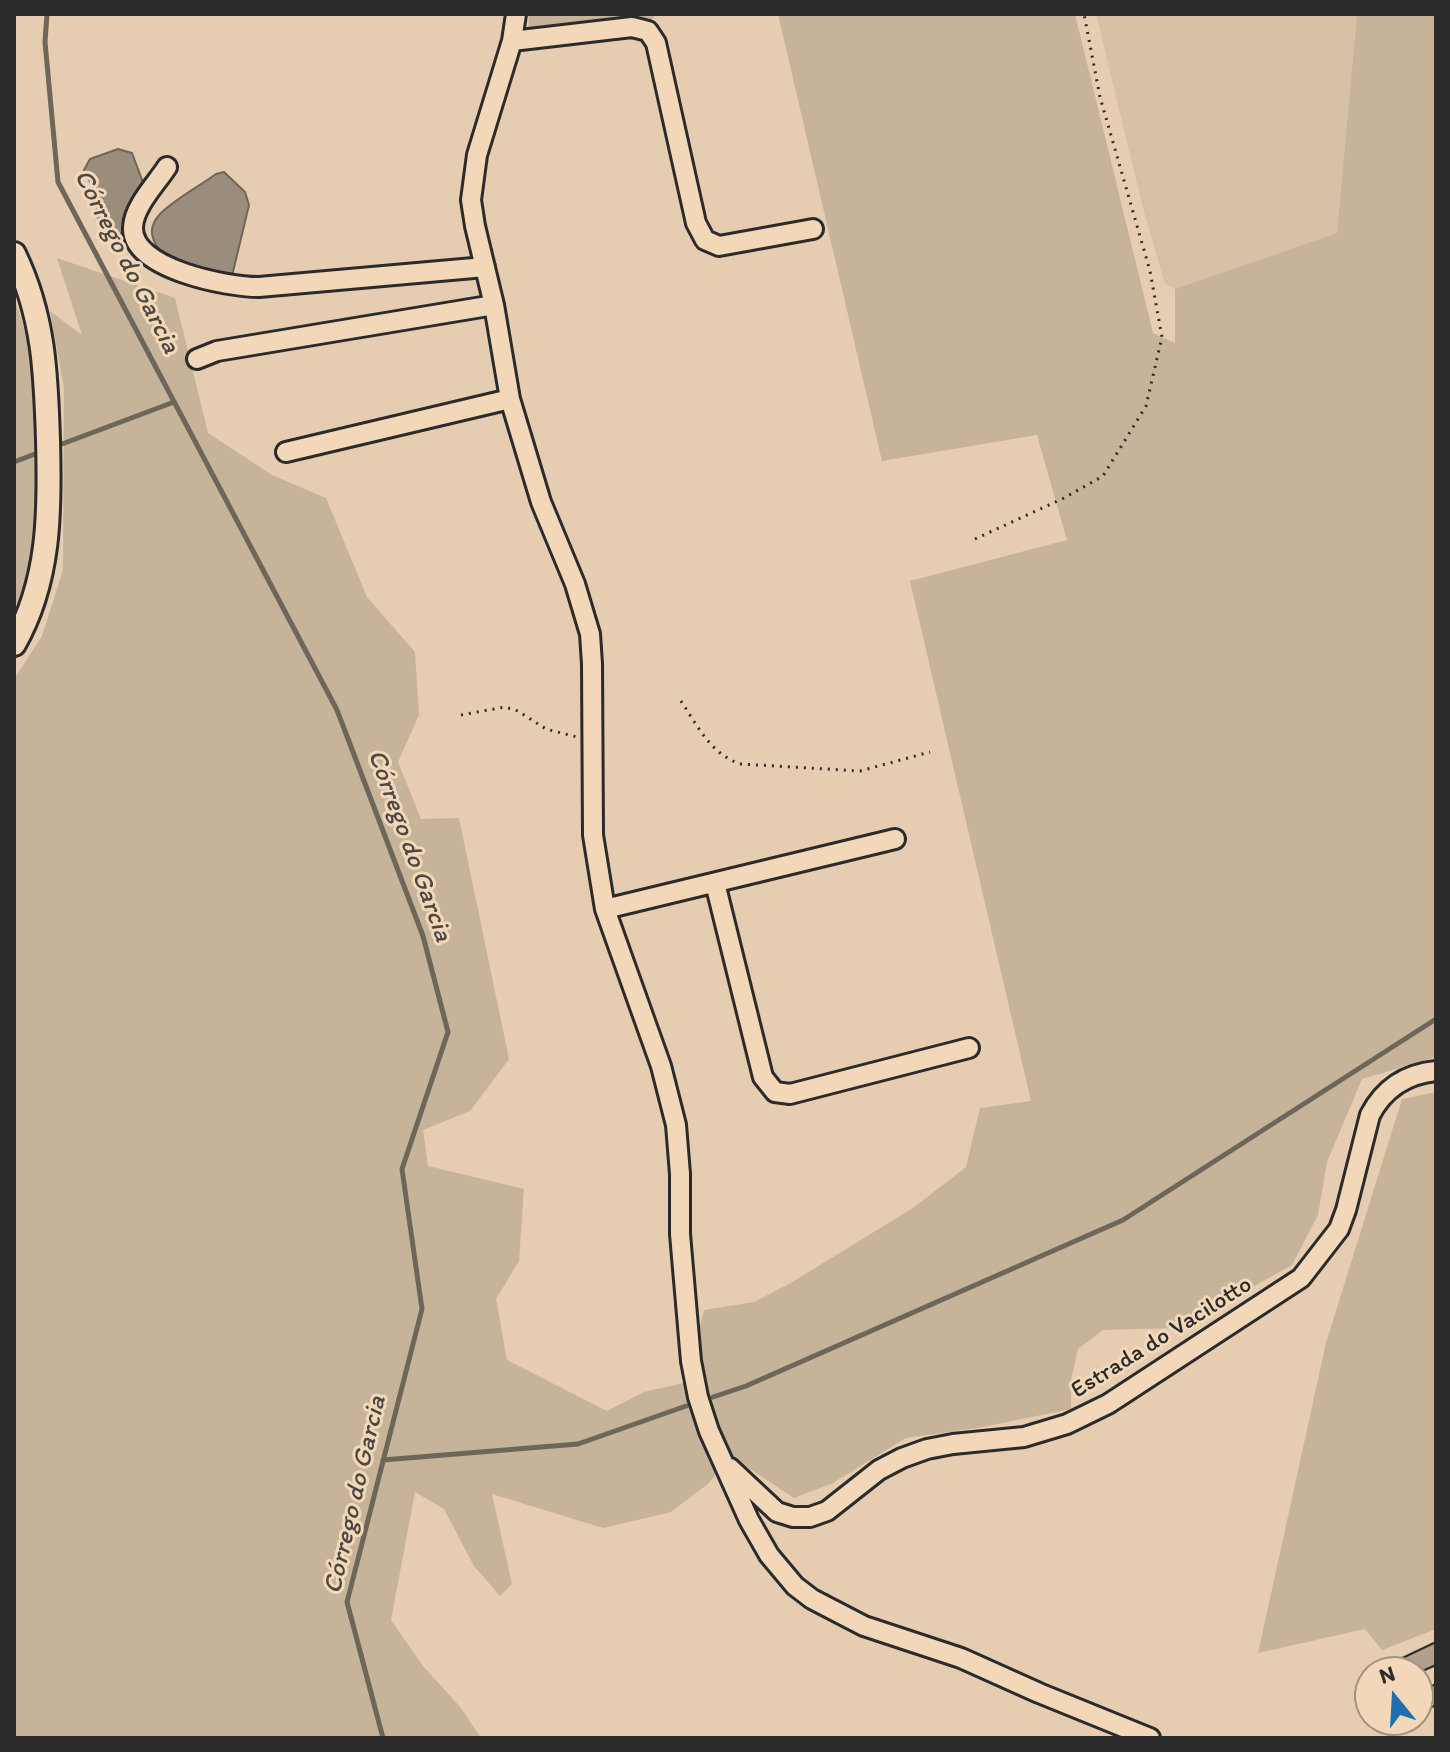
<!DOCTYPE html>
<meta charset="utf-8">
<style>
body{margin:0}
#map{position:relative;width:1450px;height:1752px;overflow:hidden;background:#e6cdb1;font-family:Itim,sans-serif}
canvas{display:block}
.frame{position:absolute;inset:0;border:16px solid #2b2b2b;pointer-events:none}
.north{position:absolute;left:1354px;top:1656px;width:80px;height:80px;box-sizing:border-box;background:#f2d7b9;border:2px solid #a29280;border-radius:50%;rotate:342deg;font-size:22px;font-weight:700;line-height:32px;text-align:center;color:#2b2b2b}
.north::after{content:'';display:block;margin:auto;width:28px;height:36px;background:#1f6fb2;clip-path:polygon(50% 0,100% 100%,50% 72%,0 100%)}
</style>
<div id="map">
<canvas width="1450" height="1752"></canvas>
<div class="frame"></div>
<div class="north">N</div>
</div>
<script>
const ctx = document.querySelector('canvas').getContext('2d');
ctx.lineJoin = 'round';
function fill(path, color) { ctx.fillStyle = color; ctx.fill(path, 'evenodd'); }
function trace(path, color, width, dash) { ctx.strokeStyle = color; ctx.lineWidth = width; ctx.lineCap = dash ? 'butt' : 'round'; ctx.setLineDash(dash || []); ctx.stroke(path); }
function label(font, color, halo, rows, align = 'center') {
  ctx.font = font + ' Itim,sans-serif'; ctx.lineWidth = 6; ctx.setLineDash([]); ctx.textBaseline = 'middle'; ctx.strokeStyle = halo; ctx.fillStyle = color; for (const [text, x, y, turn = 0] of rows) {
    ctx.save(); ctx.translate(x, y); ctx.rotate((+turn || 0) * Math.PI / 180); ctx.textAlign = isNaN(turn) ? turn : align; if (halo) ctx.strokeText(text, 0, 0); ctx.fillText(text, 0, 0); ctx.restore();
  }
}
fill(new Path2D(`
 M1096,14H1357L1337,233L1175,289L1165,284L1143,208Z`), '#d6c0a6');
fill(new Path2D(`
 M529,14H655L653,19L528,32Z
 M778,14H1075L1153,333L1175,343V289L1337,233L1357,14H1436V1057L1362,1079L1327,1162L1318,1215L1292,1265L1179,1328L1103,1330L1078,1349L1071,1380V1409L978,1428L906,1438L833,1483L794,1498L730,1456L709,1483L671,1512L603,1528L492,1494L512,1584L500,1596L474,1566L444,1509L415,1492L391,1620L423,1666L461,1708L481,1738H14V679L42,636L63,570L64,388L50,311L82,335L57,258L175,298L208,433L272,475L326,498L367,597L415,652L419,715L398,762L421,819L459,818L509,1059L470,1111L423,1130L428,1166L524,1189L519,1261L496,1299L507,1360L607,1411L644,1392L701,1379L696,1343L704,1310L754,1302L789,1284L913,1208L966,1167L980,1108L1031,1101L910,581L1067,540L1037,435L882,461Z
 M14,296L34,361L37,415L35,557L14,610Z
 M1436,1092V1629L1382,1650L1365,1629L1258,1653L1326,1343L1402,1099Z`), '#c7b29a');
const water = new Path2D(`
 M118,149L132,153L144,185L128,228L120,234C88,228 102,210 93,188C91,181 86,176 84,170L90,159Z
 M224,172L245,192L249,205L232,276C220,274 207,274 195,271C172,264 136,240 160,214C175,199 198,187 216,174Z`);
fill(water, '#9b8d7b');
trace(water, '#6e665b', 2);
trace(new Path2D(`
 M47,14L45,42L58,182L337,710L423,936L448,1032L402,1169L422,1309L347,1602L383,1738
 M62,444L174,402
 M14,462L35,454
 M713,1397L746,1386L1123,1220L1436,1019
 M383,1460L578,1444L686,1406`), '#6e665b', 5);
const building = new Path2D(`
 M1436,1642V1665L1418,1673L1378,1672L1377,1670Z
 M1436,1684V1705L1418,1714V1692Z`);
fill(building, '#b1a08c');
trace(building, '#2b2b2b', 2);
const minor = new Path2D(`
 M516,14L512,41L477,155L471,200L475,226L494,305L510,399L541,502L575,584L590,634L592,664L593,835L605,909L661,1066L676,1125L680,1174V1234L691,1361L698,1397L709,1431L749,1520L769,1555L795,1586L812,1599L864,1626L961,1658L1039,1693L1150,1738
 M512,41L632,27L648,31L656,43L696,223L705,240L719,246L813,229
 M167,167C156,184 134,206 133,227C131,269 227,287 259,287L485,267
 M197,359L217,351L494,305
 M286,452L510,399
 M715,883L763,1077L775,1092L790,1094L969,1048
 M605,909L895,839
 M730,1468L777,1512L793,1517H810L827,1511L879,1470L902,1458L927,1449L953,1444L1024,1437L1067,1424L1108,1404L1301,1278L1339,1229L1346,1210L1370,1115C1384,1088 1406,1074 1436,1071`);
const tertiary = new Path2D(`
 M14,254C44,316 46,374 48,440C50,511 50,581 14,644`);
trace(minor, '#2b2b2b', 24);
trace(tertiary, '#2b2b2b', 28);
trace(new Path2D(`
 M975,539L1064,498L1103,476L1146,406L1162,337L1150,271L1100,97L1084,14
 M681,701C697,725 711,755 741,764L860,771L930,752
 M461,715L505,707L518,711L546,729L577,737`), '#2b2b2b', 3, [2, 6]);
trace(minor, '#f2d7b9', 18);
trace(tertiary, '#f2d7b9', 22);
label('24px', '#2b2b2b', '#f2d7b9', [
 ["Estrada do Vacilotto",1162,1338,-32]
]);
label('italic 26px', '#4d4843', '#f2d7b9', [
 ["Córrego do Garcia",126,262,63],
 ["Córrego do Garcia",409,846,70],
 ["Córrego do Garcia",356,1495,-77]
]);
</script>
